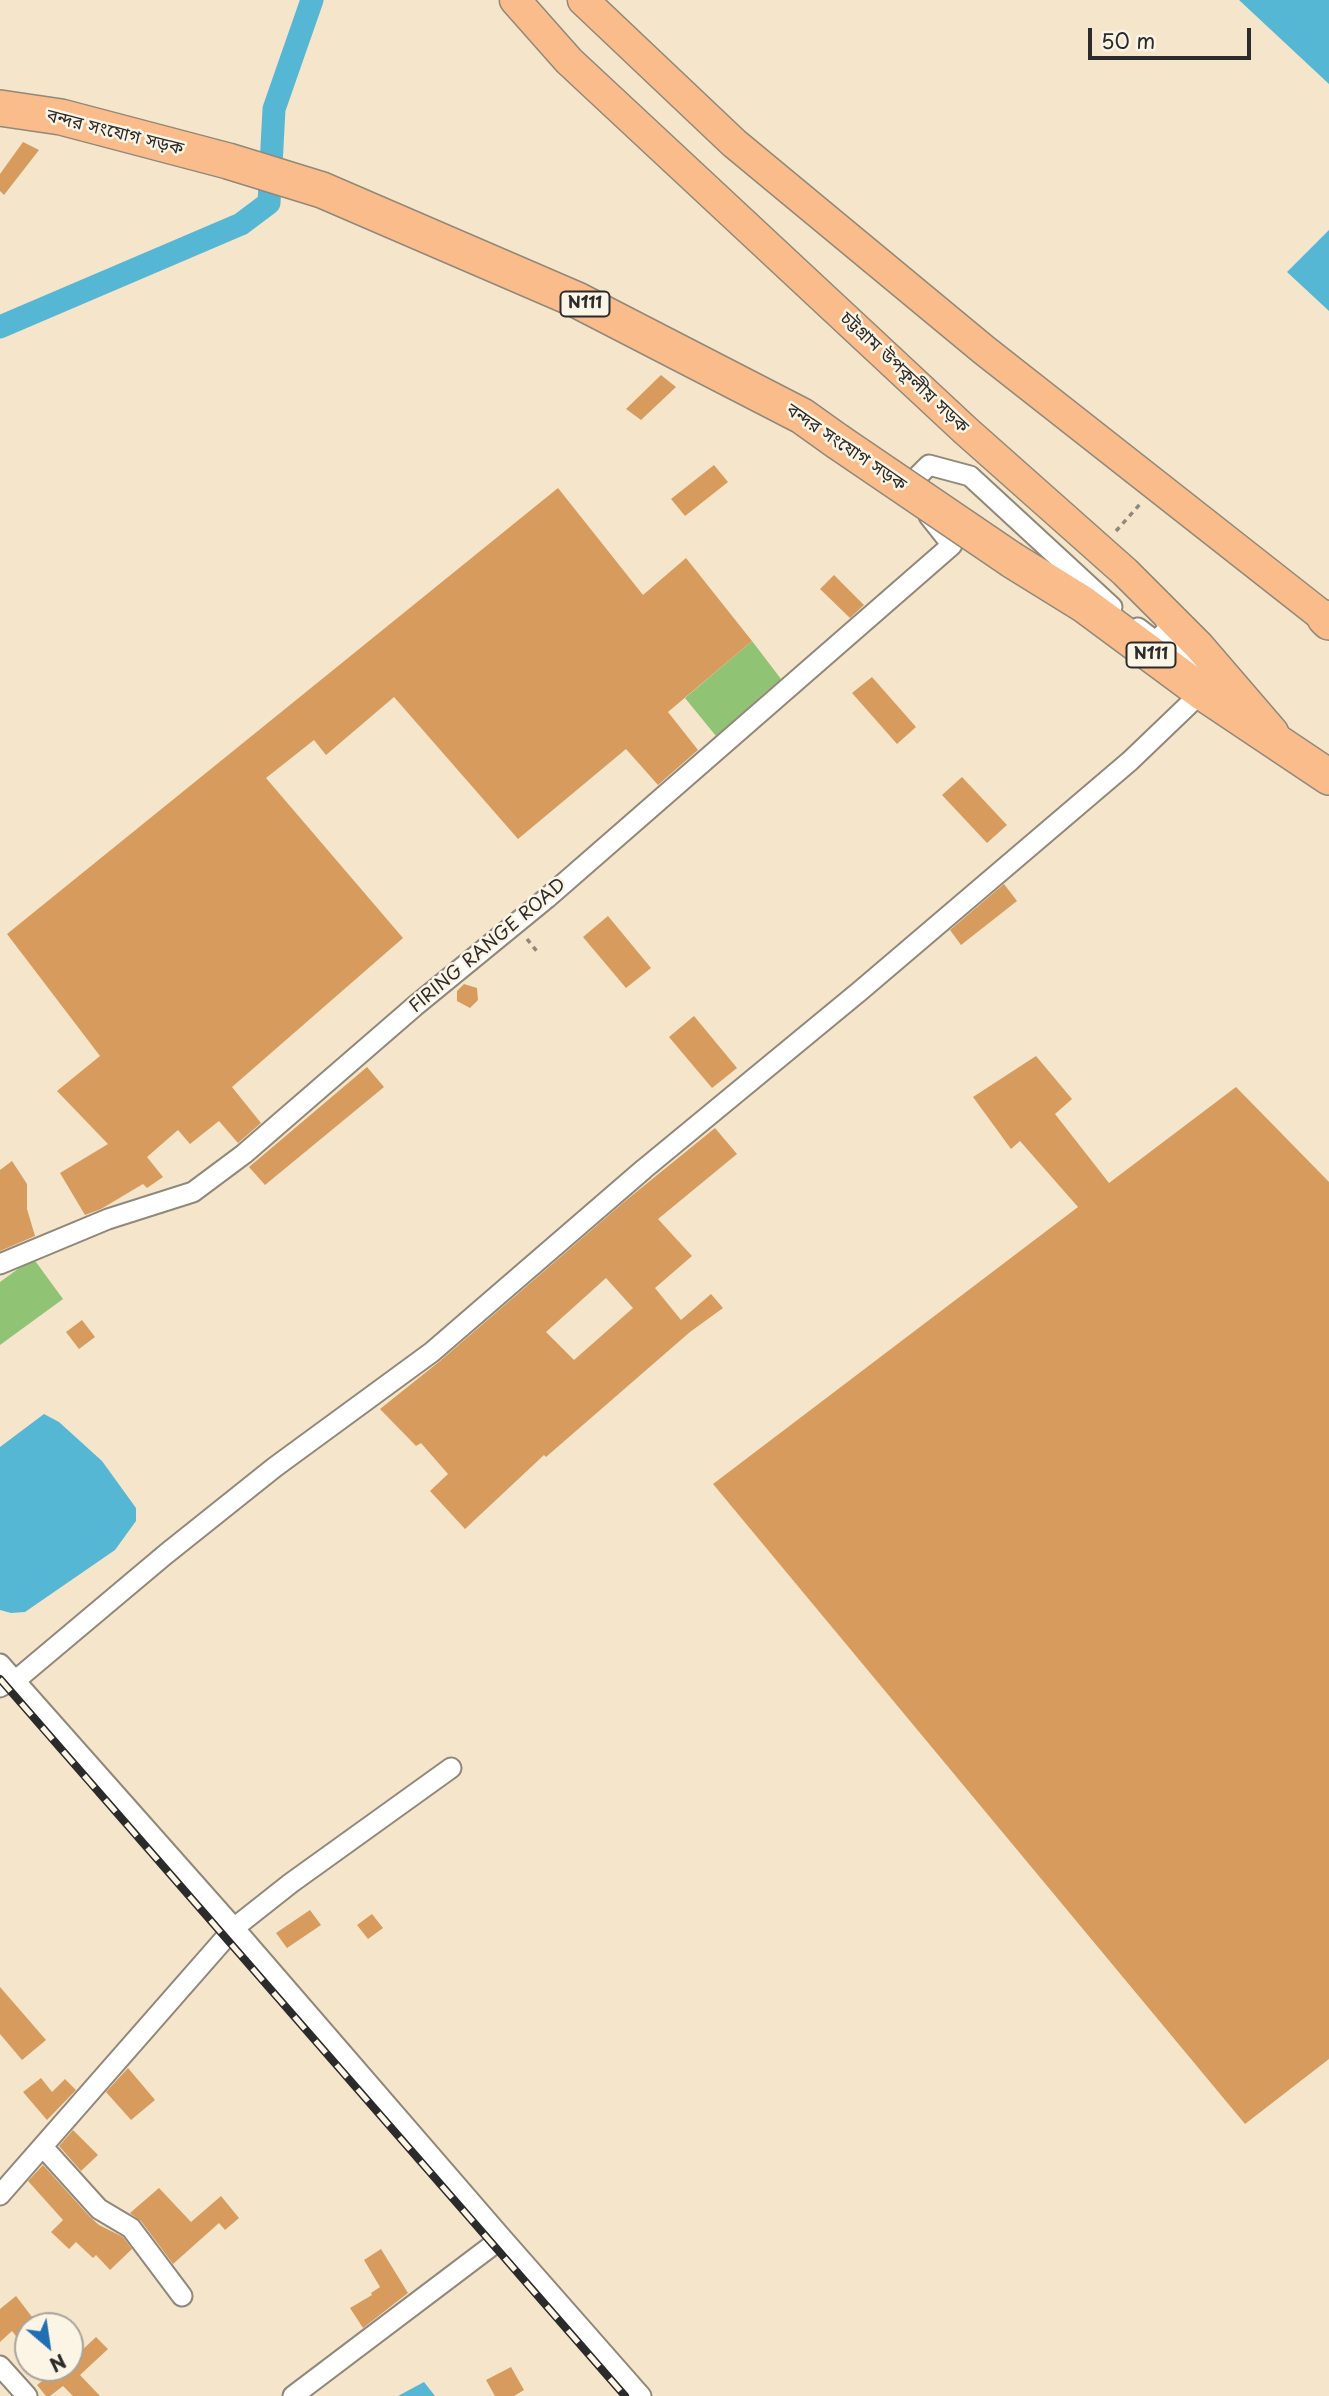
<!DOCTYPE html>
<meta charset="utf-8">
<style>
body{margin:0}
#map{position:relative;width:1329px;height:2396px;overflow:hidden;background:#f5e5ca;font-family:"Playpen Sans",sans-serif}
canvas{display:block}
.north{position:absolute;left:14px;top:2312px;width:70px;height:70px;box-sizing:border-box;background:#fcf5e5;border:2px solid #a8a49b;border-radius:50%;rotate:151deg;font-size:19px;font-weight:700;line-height:28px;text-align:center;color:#2b2b2b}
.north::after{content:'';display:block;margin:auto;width:24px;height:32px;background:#1f6fb2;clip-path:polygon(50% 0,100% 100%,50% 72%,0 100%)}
.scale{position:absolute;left:1088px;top:28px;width:163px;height:32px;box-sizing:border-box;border:4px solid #2b2b2b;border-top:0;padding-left:9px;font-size:21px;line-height:24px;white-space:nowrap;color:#2b2b2b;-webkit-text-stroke:5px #fcf5e5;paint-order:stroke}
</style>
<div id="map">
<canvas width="1329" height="2396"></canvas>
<div class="north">N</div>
<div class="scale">50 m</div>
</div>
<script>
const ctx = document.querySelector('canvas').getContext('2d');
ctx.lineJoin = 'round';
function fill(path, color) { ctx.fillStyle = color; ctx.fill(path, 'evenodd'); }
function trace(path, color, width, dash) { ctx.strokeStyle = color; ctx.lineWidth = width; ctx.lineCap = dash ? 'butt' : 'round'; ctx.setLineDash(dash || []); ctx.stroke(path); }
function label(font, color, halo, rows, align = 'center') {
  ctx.font = font + ' "Playpen Sans","Noto Sans Bengali",sans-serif'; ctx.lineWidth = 5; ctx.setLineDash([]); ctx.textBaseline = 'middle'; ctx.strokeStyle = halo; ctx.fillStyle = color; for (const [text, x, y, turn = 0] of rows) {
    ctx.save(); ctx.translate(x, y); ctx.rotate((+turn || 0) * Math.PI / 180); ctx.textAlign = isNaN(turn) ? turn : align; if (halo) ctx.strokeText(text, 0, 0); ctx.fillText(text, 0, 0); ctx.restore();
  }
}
fill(new Path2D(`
 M752,641L781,679L716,736L685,698Z
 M33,1258L63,1299L0,1345V1282Z`), '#91c374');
fill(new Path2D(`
 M1239,0H1329V84Z
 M1329,230V311L1287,272Z
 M44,1414L59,1422L102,1461L136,1508V1521L115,1550L25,1612L11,1613L0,1610V1447Z
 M424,2382L435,2396H398Z`), '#56b7d5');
trace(new Path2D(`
 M0,327L241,224L269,203L274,109L312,0`), '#56b7d5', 23);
fill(new Path2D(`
 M23,142L39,150L4,195L0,191V174Z
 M661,375L676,387L641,420L626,409Z
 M714,465L728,482L685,516L671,499Z
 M558,488L643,595L686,558L752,641L668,712L698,750L658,785L626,749L518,839L394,697L326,755L314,740L266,778L403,938L232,1087L261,1123L238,1143L219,1121L190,1144L178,1130L147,1157L163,1177L147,1188L143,1184L101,1209L85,1215L60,1173L108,1144L57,1091L100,1056L7,934Z
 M834,575L864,605L850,618L820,589Z
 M872,677L916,727L897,744L852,693Z
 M962,777L1007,825L987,843L942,795Z
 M1004,884L1017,901L961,945L950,930Z
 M608,916L651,968L626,988L583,937Z
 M464,984L477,988L478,1000L470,1008L457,1001V991Z
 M694,1016L737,1068L712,1088L669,1037Z
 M1036,1056L1072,1099L1055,1114L1109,1183L1236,1087L1329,1182V2059L1245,2124L713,1484L1078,1207L1020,1141L1011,1149L973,1097Z
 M367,1067L384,1087L265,1185L249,1167Z
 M715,1128L737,1154L658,1219L692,1256L655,1288L681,1320L711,1294L723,1308L690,1332L546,1457L544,1455L465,1529L430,1491L448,1474L421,1443L416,1446L380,1409L440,1361L624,1202ZM606,1278L633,1308L574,1360L546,1332Z
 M12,1161L27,1184V1209L35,1236L0,1251V1170Z
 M82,1320L95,1337L79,1349L66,1332Z
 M310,1910L321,1925L287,1948L276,1933Z
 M372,1914L383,1928L368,1939L357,1925Z
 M0,1987L46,2040L22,2060L0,2034Z
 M128,2068L155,2100L131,2120L106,2092Z
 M41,2078L52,2092L65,2079L76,2090L47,2120L23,2092Z
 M73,2130L98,2155L81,2171L59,2146Z
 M43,2165L90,2217L99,2225L123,2237L132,2249L110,2270L96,2255L93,2258L76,2242L69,2249L51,2232L63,2220L28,2181Z
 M159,2188L191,2222L221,2196L239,2218L225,2230L219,2223L173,2264L141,2221L130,2213Z
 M381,2249L408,2293L363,2328L350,2308L372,2295L371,2293L380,2287L364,2260Z
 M16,2296L39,2326H28V2351L12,2331L0,2342V2309Z
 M96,2337L108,2349L80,2375L100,2396H73L63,2386L50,2396H46L37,2385L52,2373L47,2368H70V2341L79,2353Z
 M511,2367L524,2390L514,2396H495L486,2380Z`), '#d79b5d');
const street = new Path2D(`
 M908,496L912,482L929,465L970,476L1112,607
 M1138,628L1155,641L1168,630L1162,608
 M1155,641L1212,667
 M0,1264L108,1219L193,1192L244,1154L415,1006L547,898L952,545L929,516
 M0,1664L234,1928L502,2238L641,2396
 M0,1687L22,1675L166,1554L275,1467L432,1352L644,1169L860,991L1130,761L1202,692
 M43,2147L99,2209L131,2228L182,2296
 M0,2195L234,1928L291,1883L451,1768
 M0,2366L27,2396
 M293,2396L502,2238`);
const primary = new Path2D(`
 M515,0L569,61L965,430L1125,572L1199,646L1273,732
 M583,0L734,143L984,350L1325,618`);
const highway = new Path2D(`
 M0,108L61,117L228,161L322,190L577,300L802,416L837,441
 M1012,560L1083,604L1202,692L1329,777
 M1325,618L1329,622`);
trace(street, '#90887a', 23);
trace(primary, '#90887a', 33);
trace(highway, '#90887a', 38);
trace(new Path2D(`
 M1116,531L1141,503
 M527,939L539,954`), '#90887a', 3.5, [5, 5]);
trace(street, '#fff', 19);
trace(primary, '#fabc8b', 30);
trace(highway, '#fabc8b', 35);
const rail = new Path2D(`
 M0,1679L625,2396`);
trace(rail, '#2b2b2b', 8);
trace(rail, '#fcf5e5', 5, [16]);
const highwayBridge = new Path2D(`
 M837,441L1012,560`);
trace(highwayBridge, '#90887a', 38, []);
trace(highwayBridge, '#fabc8b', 35);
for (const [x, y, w] of [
 [585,304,49],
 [1151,655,49]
]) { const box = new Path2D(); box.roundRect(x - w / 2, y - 12.5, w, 25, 5); ctx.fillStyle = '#fcf5e5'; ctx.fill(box); trace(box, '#2b2b2b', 2); }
label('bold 16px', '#2b2b2b', null, [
 ["N111",585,304],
 ["N111",1151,655]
]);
label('18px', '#2b2b2b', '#fcf5e5', [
 ["বন্দর সংযোগ সড়ক",115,133,14],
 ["চট্টগ্রাম উপকূলীয় সড়ক",904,373,43],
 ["বন্দর সংযোগ সড়ক",846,448,34],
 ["FIRING RANGE ROAD",488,946,-40]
]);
</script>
